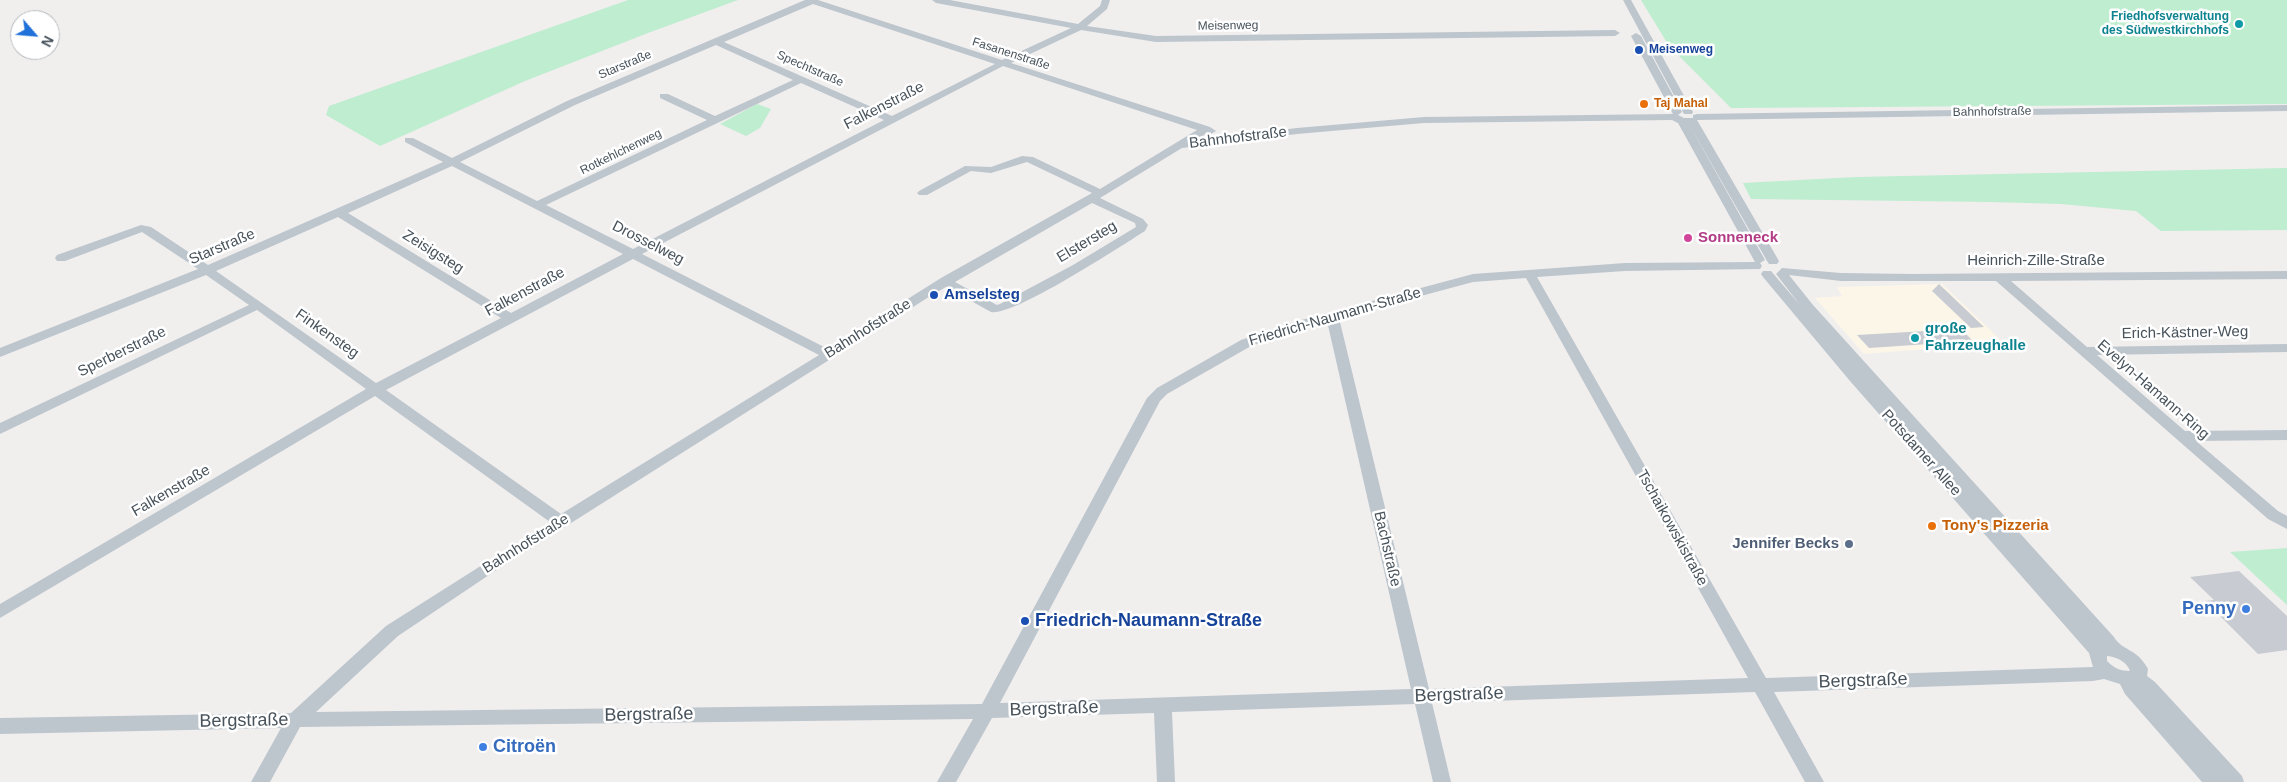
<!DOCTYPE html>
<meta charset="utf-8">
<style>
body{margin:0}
#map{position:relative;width:2287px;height:782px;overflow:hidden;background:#f1eeee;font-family:Arial,sans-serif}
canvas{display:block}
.north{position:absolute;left:10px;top:10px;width:50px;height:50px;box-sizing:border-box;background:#fff;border:1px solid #b5babd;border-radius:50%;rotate:117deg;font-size:14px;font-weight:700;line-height:20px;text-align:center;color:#47525b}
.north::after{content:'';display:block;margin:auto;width:18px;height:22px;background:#2071d9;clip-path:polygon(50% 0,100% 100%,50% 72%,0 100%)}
</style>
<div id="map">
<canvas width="2287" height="782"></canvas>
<div class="north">N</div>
</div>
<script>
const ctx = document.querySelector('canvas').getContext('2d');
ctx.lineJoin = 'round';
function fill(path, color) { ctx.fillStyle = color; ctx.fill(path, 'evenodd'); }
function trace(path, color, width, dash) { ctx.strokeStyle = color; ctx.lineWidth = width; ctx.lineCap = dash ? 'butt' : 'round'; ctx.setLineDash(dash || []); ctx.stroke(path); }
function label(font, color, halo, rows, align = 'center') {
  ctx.font = font + ' Arial,sans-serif'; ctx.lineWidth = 5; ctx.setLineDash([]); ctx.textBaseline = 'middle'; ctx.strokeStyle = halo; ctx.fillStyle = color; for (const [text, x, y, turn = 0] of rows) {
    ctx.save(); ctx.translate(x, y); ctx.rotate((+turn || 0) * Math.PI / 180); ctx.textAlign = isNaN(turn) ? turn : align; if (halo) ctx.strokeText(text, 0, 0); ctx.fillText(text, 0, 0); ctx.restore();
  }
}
fill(new Path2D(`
 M1942,284L2004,343L1864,354L1815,298L1842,296L1837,287Z`), '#fbf6e8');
fill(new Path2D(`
 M628,0H738L648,33L525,81L380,146L326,115L329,106Z
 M1641,0H2287V104L1731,108L1669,46Z
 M757,104L771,109L760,128L746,136L720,124Z
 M2287,168V230L2161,231L2136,211L2061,204L1991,202L1751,199L1743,183L1856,177Z
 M2287,548V605L2230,552Z`), '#beedd0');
fill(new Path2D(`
 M1939,284L1984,327L1971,328L1932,291Z
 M1961,329L1973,341L1869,348L1857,335Z
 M2239,571L2287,616V650L2258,654L2205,601L2214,600L2190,577Z`), '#c8cbd1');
fill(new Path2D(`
 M805,0H818L1002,60L1071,28L936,3L932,0H950L1078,24L1100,6L1102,0H1110L1107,9L1087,26L1156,36L1615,30L1620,33L1615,36L1156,42L1081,30L1011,63L1210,127L1216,131L1211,134L1207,133L1194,141L1297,128L1424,117L1673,114L1631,36L1636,33L1641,36L1682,112L1678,115L1684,118H1693V115L1697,114L2287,105V111L1697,120L1779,261L1777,264H1769L1767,261L1689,124L1765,260L1760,263L1762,266L1760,269L1625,271L1537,277L1766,678L2093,667L2089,653L1850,381L1763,277L1761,274L1763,271H1771L1800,305L1776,274L1782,268L1841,273L1912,274L2287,271V279L2011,281L2087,347L2287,344V352L2097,355L2185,431L2287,430V440L2196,441L2278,511L2287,516V529L2268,519L1996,281H1841L1789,275L1813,305L2114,637C2122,651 2137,648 2148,669L2147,676L2155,682L2242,776L2244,782H2202L2125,694L2120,684L2104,679L2093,681L1774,692L1824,782H1805L1755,692L1432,703L1451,782H1433L1415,704L1172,712L1175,782H1157L1154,713L992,718L956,782H937L973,719L300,727L270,782H251L281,728L0,734V718L291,713L386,626L550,522L375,396L0,618V604L366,389L257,310L0,434V423L249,305L206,275L0,357V348L198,269L142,232L65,261H57L55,258L57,255L141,225L151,227L208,265L443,162L405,142V138H413L452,158L567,101ZM813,4L995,64L892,116L724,42ZM716,45L793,80L715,116L668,94H660V98L707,120L537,201L460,162L575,105ZM1003,66L1197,130L1100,189L1033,157L1022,156L991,167L965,166L919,191L917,193L919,195H927L971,171L991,173L1027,162L1092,193L941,278L828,349L642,254ZM801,83L884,120L633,249L546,205ZM1672,120L1678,123L1755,262L1625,263L1473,274L1294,322L1241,340L1157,388L1147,398L982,704L316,712L398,636L495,571L932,295L946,287L991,312C1013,317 1121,246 1145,231L1148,225L1143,219L1100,198L1182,148L1297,134L1424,123ZM452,166L623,254L511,313L348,213ZM1092,203L1135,223L1136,227L1073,265L1000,304L997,305L955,282ZM338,217L501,318L376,383L216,271ZM633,259L819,355L561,514L386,390ZM1526,278L1748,678L1429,689L1339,318L1473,282ZM1327,321L1411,689L1000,703L1160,401L1167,394L1251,346ZM2107,656C2117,657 2127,662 2130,671C2120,671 2114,668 2107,661Z
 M1623,0H1631L1693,112L1692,114H1684L1683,112Z`), '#bdc6cd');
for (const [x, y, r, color] of [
 [2239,24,5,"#0f9aa8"],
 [1639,50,5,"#1a4fb4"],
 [1644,104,5,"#e8710a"],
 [1688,238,5,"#d1479c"],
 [934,295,5,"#1a4fb4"],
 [1915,338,5,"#0f9aa8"],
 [1932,526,5,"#e8710a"],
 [1849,544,5,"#5c6f8a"],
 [2246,609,5,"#3f7fe0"],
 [1025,621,5,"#1a4fb4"],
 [483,747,5,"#3f7fe0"]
]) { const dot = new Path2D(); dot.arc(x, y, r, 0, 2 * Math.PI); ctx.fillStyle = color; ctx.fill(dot); trace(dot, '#fff', 2); }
label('bold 12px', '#0d838f', '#fff', [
 ["Friedhofsverwaltung",2229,17],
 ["des Südwestkirchhofs",2229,31]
], 'right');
label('12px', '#47525b', '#fff', [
 ["Meisenweg",1228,26,-1],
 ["Fasanenstraße",1011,54,18],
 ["Starstraße",625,65,-23],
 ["Spechtstraße",810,69,24],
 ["Bahnhofstraße",1992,112,-1],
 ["Rotkehlchenweg",621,152,-26]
]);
label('bold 12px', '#164399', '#fff', [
 ["Meisenweg",1649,50]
], 'left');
label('bold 12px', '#c56008', '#fff', [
 ["Taj Mahal",1654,104]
], 'left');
label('15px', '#47525b', '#fff', [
 ["Falkenstraße",884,106,-27],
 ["Bahnhofstraße",1238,138,-7],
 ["Elstersteg",1087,242,-31],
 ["Drosselweg",648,243,27],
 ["Starstraße",222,247,-23],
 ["Zeisigsteg",433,252,32],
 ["Heinrich-Zille-Straße",2036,261],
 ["Falkenstraße",525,292,-28],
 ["Friedrich-Naumann-Straße",1335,317,-16],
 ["Bahnhofstraße",868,329,-32],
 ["Erich-Kästner-Weg",2185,333,-1],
 ["Finkensteg",327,334,35],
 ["Sperberstraße",122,352,-26],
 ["Evelyn-Hamann-Ring",2153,390,41],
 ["Potsdamer Allee",1921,453,48],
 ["Falkenstraße",171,491,-30],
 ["Tschaikowskistraße",1672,528,61],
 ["Bahnhofstraße",526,544,-32],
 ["Bachstraße",1387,549,77]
]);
label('bold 15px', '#b23c85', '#fff', [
 ["Sonneneck",1698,238]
], 'left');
label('bold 15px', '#164399', '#fff', [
 ["Amselsteg",944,295]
], 'left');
label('bold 15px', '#0d838f', '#fff', [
 ["große",1925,329],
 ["Fahrzeughalle",1925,346]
], 'left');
label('bold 15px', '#c56008', '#fff', [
 ["Tony's Pizzeria",1942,526]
], 'left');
label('bold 15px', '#4e5e75', '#fff', [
 ["Jennifer Becks",1839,544]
], 'right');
label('bold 18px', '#366cbe', '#fff', [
 ["Penny",2236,609],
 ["Citroën",493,747,"left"]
], 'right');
label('bold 18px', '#164399', '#fff', [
 ["Friedrich-Naumann-Straße",1035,621]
], 'left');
label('18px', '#47525b', '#fff', [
 ["Bergstraße",1863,681,-2],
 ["Bergstraße",1459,695,-2],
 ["Bergstraße",1054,709,-2],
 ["Bergstraße",649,715,-1],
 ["Bergstraße",244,721,-1]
]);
</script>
